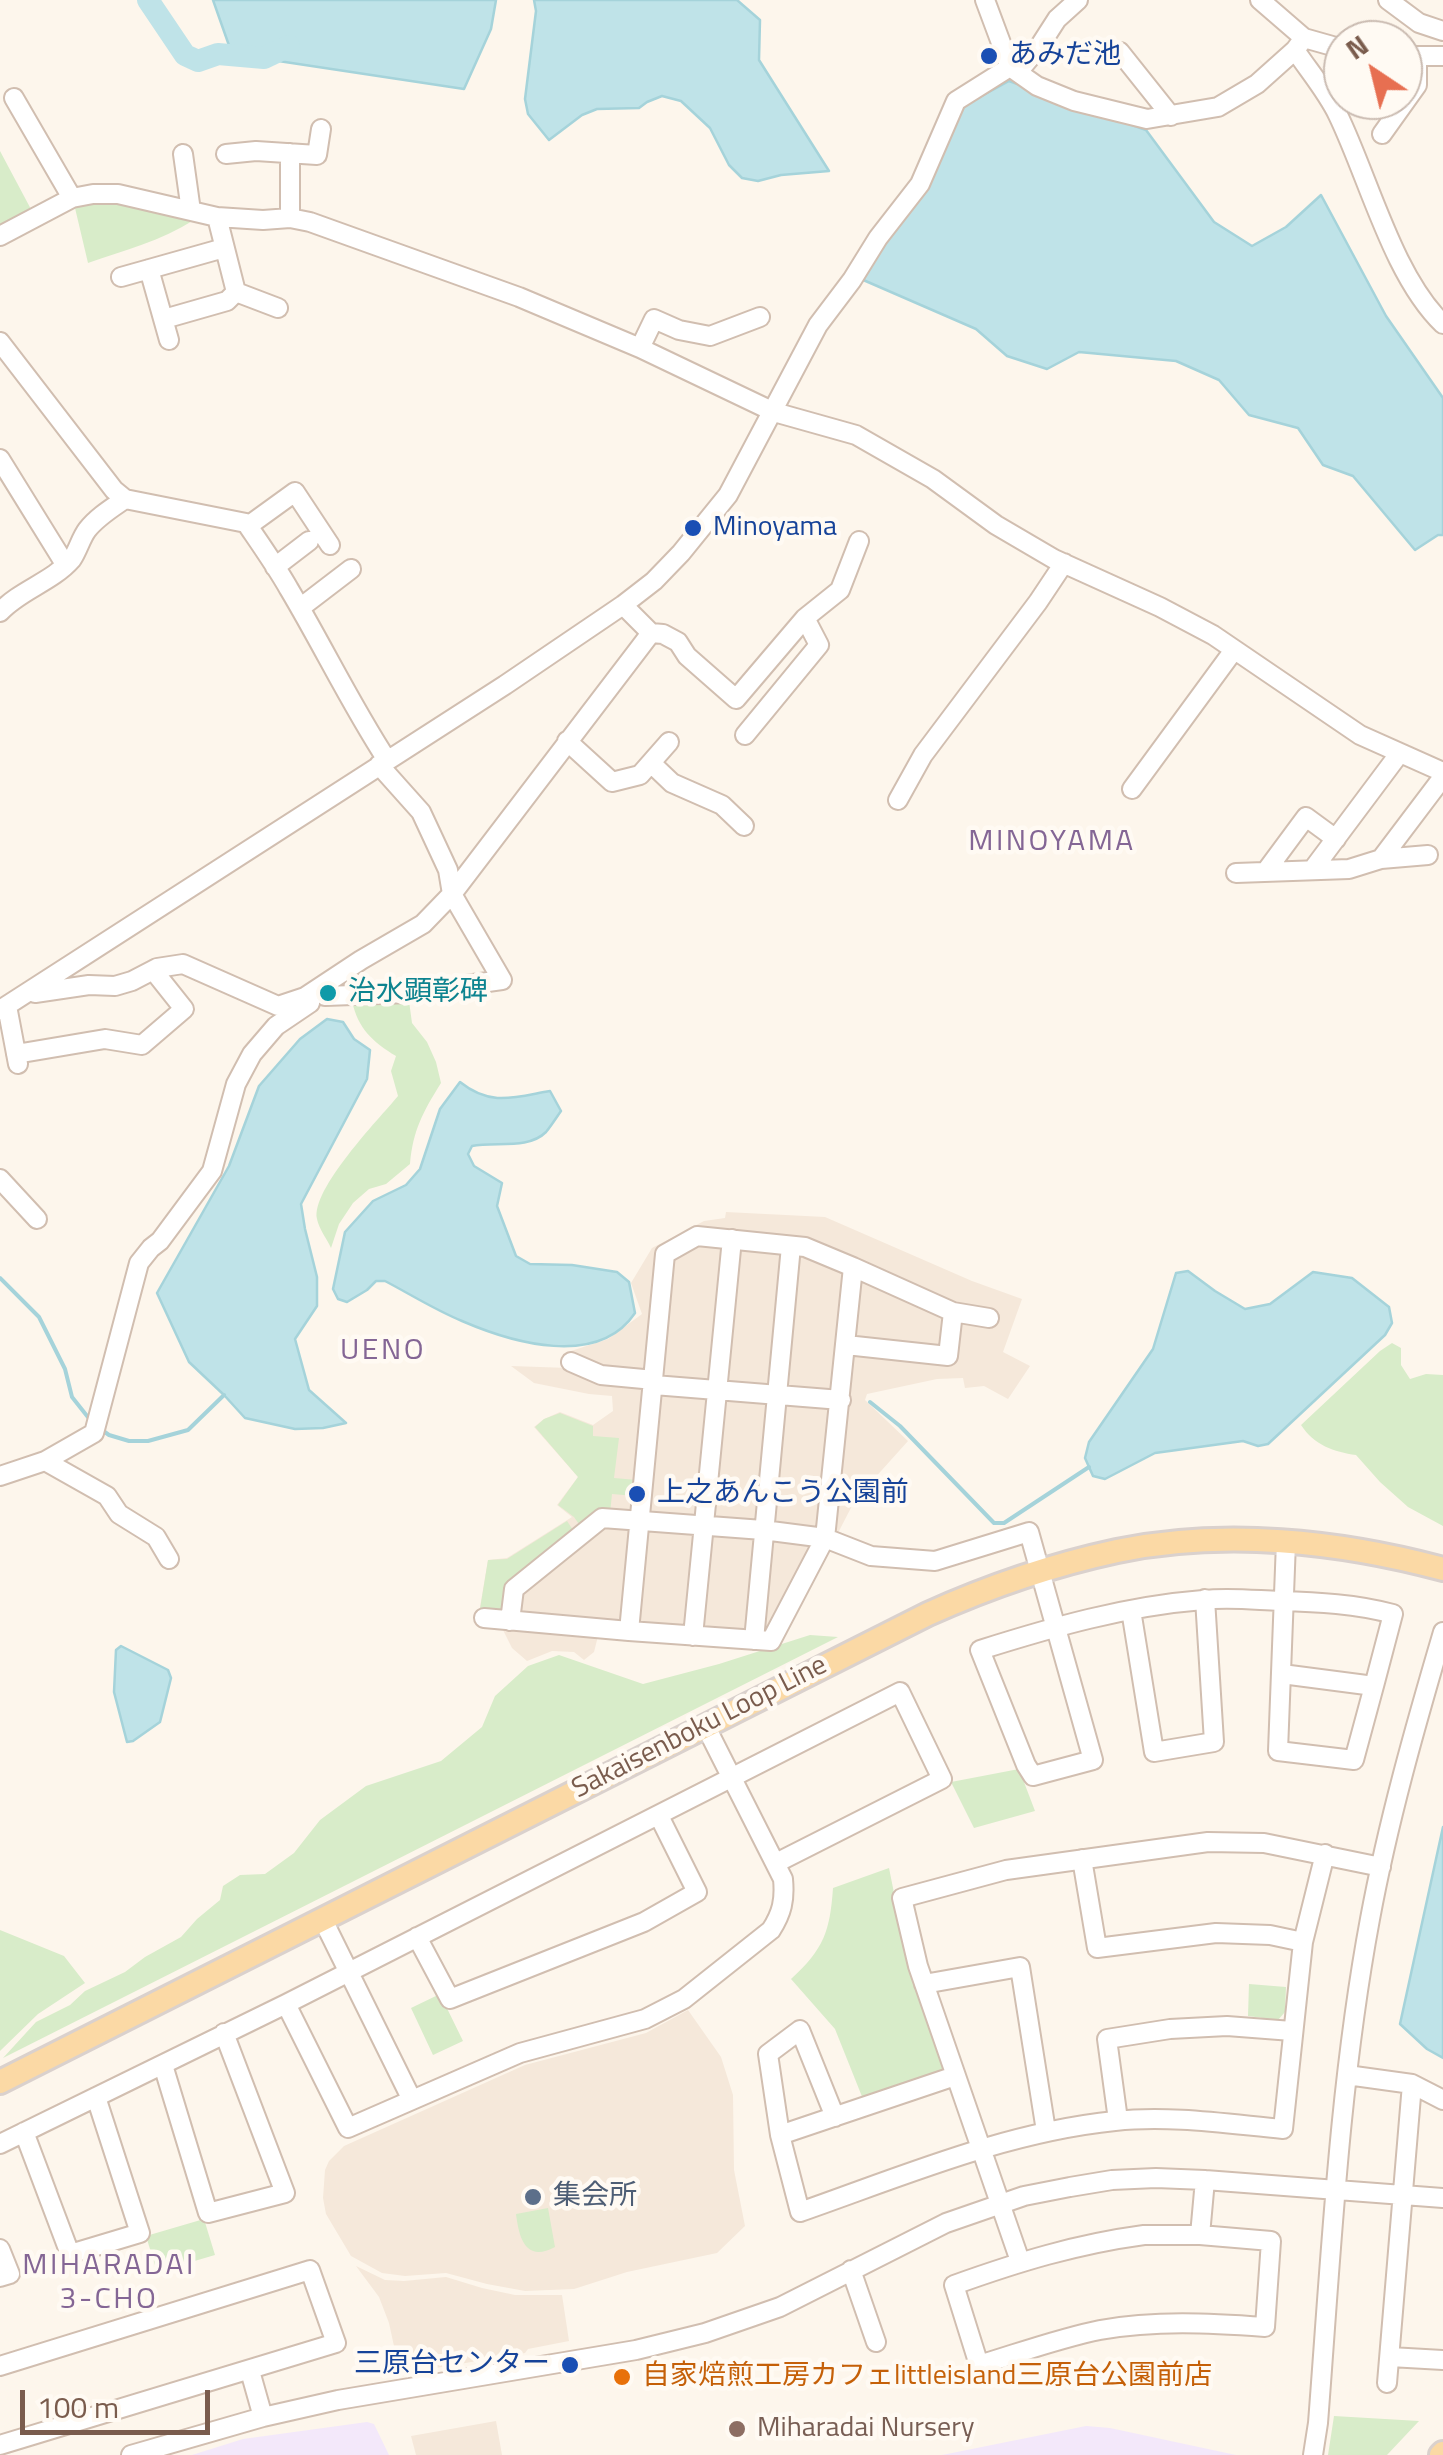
<!DOCTYPE html>
<meta charset="utf-8">
<style>
body{margin:0}
#map{position:relative;width:1443px;height:2455px;overflow:hidden;background:#fdf6ec;font-family:"Titillium Web",sans-serif}
canvas{display:block}
.north{position:absolute;left:1323px;top:20px;width:100px;height:100px;box-sizing:border-box;background:#fffaf3;border:2px solid #cabbb1;border-radius:50%;rotate:325deg;font-size:28px;font-weight:700;line-height:40px;text-align:center;color:#7a5c4d}
.north::after{content:'';display:block;margin:auto;width:35px;height:45px;background:#e76f51;clip-path:polygon(50% 0,100% 100%,50% 72%,0 100%)}
.scale{position:absolute;left:20px;top:2390px;width:190px;height:45px;box-sizing:border-box;border:5px solid #7a5c4d;border-top:0;padding-left:12px;font-size:30px;line-height:35px;white-space:nowrap;color:#7a5c4d;-webkit-text-stroke:8px #fffaf3;paint-order:stroke}
</style>
<div id="map">
<canvas width="1443" height="2455"></canvas>
<div class="north">N</div>
<div class="scale">100 m</div>
</div>
<script>
const ctx = document.querySelector('canvas').getContext('2d');
ctx.lineJoin = 'round';
function fill(path, color) { ctx.fillStyle = color; ctx.fill(path, 'evenodd'); }
function trace(path, color, width, dash) { ctx.strokeStyle = color; ctx.lineWidth = width; ctx.lineCap = dash ? 'butt' : 'round'; ctx.setLineDash(dash || []); ctx.stroke(path); }
function label(font, color, halo, rows, align = 'center') {
  ctx.font = font + ' "Titillium Web","Noto Sans JP",sans-serif'; ctx.lineWidth = 9; ctx.setLineDash([]); ctx.textBaseline = 'middle'; ctx.strokeStyle = halo; ctx.fillStyle = color; for (const [text, x, y, turn = 0] of rows) {
    ctx.save(); ctx.translate(x, y); ctx.rotate((+turn || 0) * Math.PI / 180); ctx.textAlign = isNaN(turn) ? turn : align; if (halo) ctx.strokeText(text, 0, 0); ctx.fillText(text, 0, 0); ctx.restore();
  }
}
fill(new Path2D(`
 M726,1212L825,1217L972,1281L1022,1299L1003,1352L1030,1366L1008,1399L984,1386L965,1388L963,1378L937,1379L867,1394L865,1400L908,1441L855,1500L839,1531L825,1550L781,1639L598,1636L594,1652L584,1660L574,1652L552,1651L527,1661L512,1648L503,1630L504,1625L479,1613L488,1560L507,1558L572,1517L557,1505L578,1477L534,1427L544,1419L560,1412L593,1425L613,1411L612,1396L589,1394L534,1383L511,1366L569,1368L571,1351L608,1339L642,1314L631,1283L652,1248L704,1221L725,1218Z
 M688,2010L721,2057L733,2095L734,2170L745,2226L717,2253L627,2272L574,2289L525,2291L487,2284L446,2273L405,2276L382,2273L351,2256L326,2214L323,2198L325,2170L329,2161L344,2146L525,2065L646,2033Z
 M356,2266L385,2280L404,2281L446,2277L482,2288L515,2295H562L569,2341L528,2349L525,2353L400,2374L389,2323L379,2297Z
 M496,2421L502,2455H416L411,2436Z`), '#f5e8da');
fill(new Path2D(`
 M367,2422L374,2424L389,2455H192L243,2439Z
 M1086,2426L1110,2428L1236,2455H942Z`), '#f3e8fa');
fill(new Path2D(`
 M0,151L33,213L3,229L0,225Z
 M109,200L194,220C161,241 125,250 88,263L75,208Z
 M352,1001H409L412,1023L427,1042L436,1062L441,1083C423,1112 413,1130 410,1164L386,1184L369,1189L353,1203L339,1224L331,1248C327,1239 319,1229 317,1219C311,1189 379,1119 398,1096L391,1071L396,1056C373,1042 358,1029 352,1001Z
 M1392,1343L1401,1348V1365L1410,1379L1426,1374L1443,1375V1526L1408,1507L1380,1482L1356,1455C1334,1452 1314,1445 1301,1425L1380,1351Z
 M560,1413L593,1426V1436L619,1438L614,1478L637,1480L635,1496L612,1494L610,1513L581,1527L574,1517L558,1505L578,1477L535,1427L544,1419Z
 M567,1521L575,1533L509,1584L502,1608L496,1612L480,1609L488,1560L507,1559Z
 M810,1635L838,1637L3,2058L36,2022L70,2005L85,1991L125,1972L145,1957L181,1937L197,1919L220,1900L223,1886L240,1875L265,1874L294,1853L320,1820L366,1786L441,1761L482,1727L495,1696L528,1666L559,1655L643,1684L719,1664Z
 M1019,1769L1035,1811L974,1828L951,1782Z
 M889,1868L907,1958L944,2065L942,2071L863,2099L835,2029L791,1979C824,1949 830,1931 833,1888Z
 M0,1930L64,1956L85,1983L38,2014L0,2051Z
 M1249,1984L1286,1987L1285,2012L1278,2020L1248,2016Z
 M440,1994L463,2041L433,2055L411,2008Z
 M548,2208L555,2247C525,2263 519,2237 516,2214Z
 M204,2219L215,2255L157,2272L146,2236Z
 M1334,2416L1419,2421L1387,2455H1328Z`), '#d8ecc9');
const water = new Path2D(`
 M213,0H496L491,29L464,89L232,54Z
 M534,0H737L760,20L759,60L829,171L781,175L758,181L742,178L729,165L710,128L681,101L662,96L647,102L639,108L597,109L582,115L549,140L528,114L525,99L536,11Z
 M1009,81L1146,130L1214,222L1252,246L1286,227L1321,195L1386,316L1443,398V535H1438L1415,550L1353,476L1323,465L1298,428L1249,415L1219,380L1176,361L1079,352L1047,369L1007,356L976,329L861,279L958,109Z
 M327,1019L343,1022L354,1039L370,1050L367,1079L301,1204L305,1229L317,1277V1306L295,1339L309,1390L346,1423L323,1428L295,1429L245,1418L224,1395L189,1362L157,1293L229,1166L259,1086L300,1039Z
 M460,1082C491,1107 515,1097 550,1091L561,1111C556,1118 551,1126 546,1132C528,1150 495,1141 472,1146L468,1154L474,1166L502,1183L497,1206L516,1256L530,1264L572,1265L617,1272L629,1282L635,1313C598,1368 513,1343 462,1321C435,1310 410,1294 385,1281H376L367,1290L347,1302L338,1299L333,1289L345,1232L373,1201L406,1185L420,1169L440,1109Z
 M1188,1271L1215,1291L1245,1309L1270,1304L1313,1272L1352,1278L1389,1307L1392,1323L1385,1335L1268,1444L1258,1446L1243,1441L1155,1453L1105,1479L1093,1476L1085,1458L1089,1442L1153,1349L1176,1273Z
 M121,1646L168,1670L171,1678L160,1722L133,1741L127,1742L114,1692L116,1650Z
 M1443,1827V2058L1427,2049L1400,2024Z`);
fill(water, '#bfe3e8');
trace(water, '#a5d3da', 2.5);
trace(new Path2D(`
 M0,1278L39,1317L65,1369L72,1397L91,1421
 M870,1402L900,1426L994,1523H1004L1089,1467
 M102,1430L109,1435L129,1441H148L188,1430L224,1395`), '#a5d3da', 4);
trace(new Path2D(`
 M148,0L185,55L198,61L218,54L264,58L289,46`), '#bfe3e8', 22);
const minor = new Path2D(`
 M1260,0L1304,38L1343,49
 M1388,0L1419,23L1443,31
 M1295,50C1309,71 1327,92 1338,115C1369,179 1393,276 1443,324
 M1120,52L1171,116
 M1403,56H1443
 M1010,67L1037,86L1074,101L1147,119L1218,107L1257,84L1295,50L1304,38
 M1018,72L1039,47L1057,19L1078,0
 M14,98L72,198
 M1382,134L1417,85V56
 M290,153V218
 M183,154L191,211
 M226,154L256,151L317,155L321,129
 M0,236L72,198L93,194H118L217,217L263,220L290,218L310,222L519,297L640,348L774,412L856,435L933,479L996,525L1054,559L1160,607L1213,635L1360,735L1443,772
 M149,269L169,340
 M121,277L224,248
 M236,292L278,308
 M164,319L227,301L236,292L217,217
 M0,342L114,490L125,499C112,508 97,517 87,530C81,538 78,550 72,559C52,582 20,590 0,612
 M640,348L654,319L679,330L710,336L760,317
 M0,459L65,564
 M125,499L246,523C261,545 276,566 289,589C323,646 351,705 387,760
 M248,526L295,492L330,545
 M275,567L309,541
 M623,605L651,633L663,634L678,642L687,656L736,699L805,618L840,590L859,541
 M300,608L351,569
 M745,735L819,645L805,618
 M567,741L612,782L640,775L669,742
 M651,763L672,783L722,805L744,826
 M1132,789L1234,650
 M898,800L923,755L1038,602L1064,563
 M1381,859L1443,777
 M1313,869L1399,754
 M1266,871L1306,817L1336,839
 M1236,873L1349,869L1381,859L1428,855
 M318,989L325,996L409,993L502,980L452,894L448,870L421,812L379,765
 M35,993L89,985L115,986L132,981L157,968L183,964L278,1006L305,997L361,960L423,924L452,894L651,633
 M7,1006L18,1064
 M0,1010L505,685L623,605L654,581L681,553L728,495L818,325L852,280L878,238L920,184L956,101L1010,67L985,0
 M16,1054L105,1039L142,1045L184,1009L153,970
 M0,1179L37,1219
 M853,1267L953,1312L989,1318
 M846,1345L948,1356L953,1312
 M571,1362L601,1375L654,1380
 M654,1385L841,1400
 M45,1461L107,1496L119,1514L156,1537L169,1559
 M0,1476L45,1461L94,1433L139,1263L151,1248L160,1241L212,1171L236,1084L252,1054L276,1026L310,1003
 M1286,1542L1278,1751L1354,1760L1374,1686
 M1131,1610L1154,1752L1214,1742L1205,1599
 M484,1618L629,1631L771,1641L825,1538L853,1267L805,1247L697,1236L665,1254L629,1631
 M510,1621L514,1589L602,1518L763,1530L825,1538L871,1556L935,1561L1029,1532L1093,1760L1033,1776L1026,1765L980,1650C1053,1627 1126,1606 1203,1600C1228,1597 1254,1600 1279,1601C1317,1602 1357,1604 1393,1614L1374,1686L1282,1674
 M693,1636L732,1239
 M754,1640L791,1246
 M1082,1859L1097,1948L1216,1933L1270,1935L1303,1942
 M323,1920L412,2100
 M417,1937L450,1999L644,1922L697,1892L659,1816
 M924,1984L1020,1967L1046,2131
 M286,2004L348,2128L520,2053L645,2019L684,1999L771,1930C782,1913 785,1900 783,1879L705,1725
 M163,2065L208,2213L285,2193L224,2033
 M1347,2075L1412,2084L1443,2100
 M835,2117L800,2030L768,2054L780,2135L800,2212C903,2176 1006,2132 1115,2121C1170,2115 1228,2124 1283,2129L1303,1942L1325,1854
 M1118,2120L1107,2039L1170,2029L1227,2026L1292,2031
 M24,2132L70,2254L140,2233L96,2097
 M780,2135L955,2076
 M0,2144L286,2004L900,1692L942,1779L776,1863
 M1144,2235H1200L1271,2241L1265,2327C1210,2323 1155,2320 1100,2330C1060,2338 1019,2353 979,2365L954,2285C1018,2262 1077,2244 1144,2235Z
 M1200,2235L1205,2180
 M0,2249L10,2274L0,2277
 M1020,2261L918,1966L902,1898L1006,1870L1208,1842L1264,1843L1381,1867
 M851,2270L876,2342
 M1390,2357L1443,2360
 M0,2366L310,2270L336,2343L0,2445
 M250,2371L263,2417
 M1387,2383L1412,2084
 M131,2455L263,2417L338,2400L636,2350L705,2333L780,2307L946,2223L1024,2196L1070,2187L1112,2180L1156,2178L1205,2180L1443,2198
 M1313,2455L1318,2423C1331,2255 1339,2085 1370,1919C1388,1822 1415,1727 1443,1632`);
const major = new Path2D(`
 M0,2082L928,1614C988,1587 1052,1565 1117,1551C1224,1529 1339,1541 1443,1569
 M1441,2455L1443,2453`);
trace(minor, '#d1beb0', 22);
trace(major, '#dad1cd', 28);
trace(minor, '#fff', 18);
trace(major, '#fbd9a5', 22);
for (const [x, y, r, color] of [
 [989,56,10,"#1a4fb4"],
 [693,528,10,"#1a4fb4"],
 [328,993,10,"#0f9aa8"],
 [637,1494,10,"#1a4fb4"],
 [533,2197,10,"#5c6f8a"],
 [570,2365,10,"#1a4fb4"],
 [622,2377,10,"#e8710a"],
 [737,2429,10,"#8d6e63"]
]) { const dot = new Path2D(); dot.arc(x, y, r, 0, 2 * Math.PI); ctx.fillStyle = color; ctx.fill(dot); trace(dot, '#fffaf3', 4); }
label('28px', '#164399', '#fffaf3', [
 ["あみだ池",1009,56],
 ["Minoyama",713,528],
 ["上之あんこう公園前",657,1494],
 ["三原台センター",550,2365,"right"]
], 'left');
label('28px', '#0d838f', '#fffaf3', [
 ["治水顕彰碑",348,993]
], 'left');
label('28px', '#7a5c4d', '#fffaf3', [
 ["Sakaisenboku Loop Line",700,1728,-27]
]);
label('28px', '#4e5e75', '#fffaf3', [
 ["集会所",553,2197]
], 'left');
label('28px', '#c56008', '#fffaf3', [
 ["自家焙煎工房カフェlittleisland三原台公園前店",642,2377]
], 'left');
label('28px', '#785e54', '#fffaf3', [
 ["Miharadai Nursery",757,2429]
], 'left');
ctx.letterSpacing = '2.5px';
label('30px', '#846695', '#fffaf3', [
 ["MINOYAMA",1052,843],
 ["UENO",383,1352],
 ["MIHARADAI",109,2267],
 ["3-CHO",109,2301]
]);
ctx.letterSpacing = '0px';
</script>
